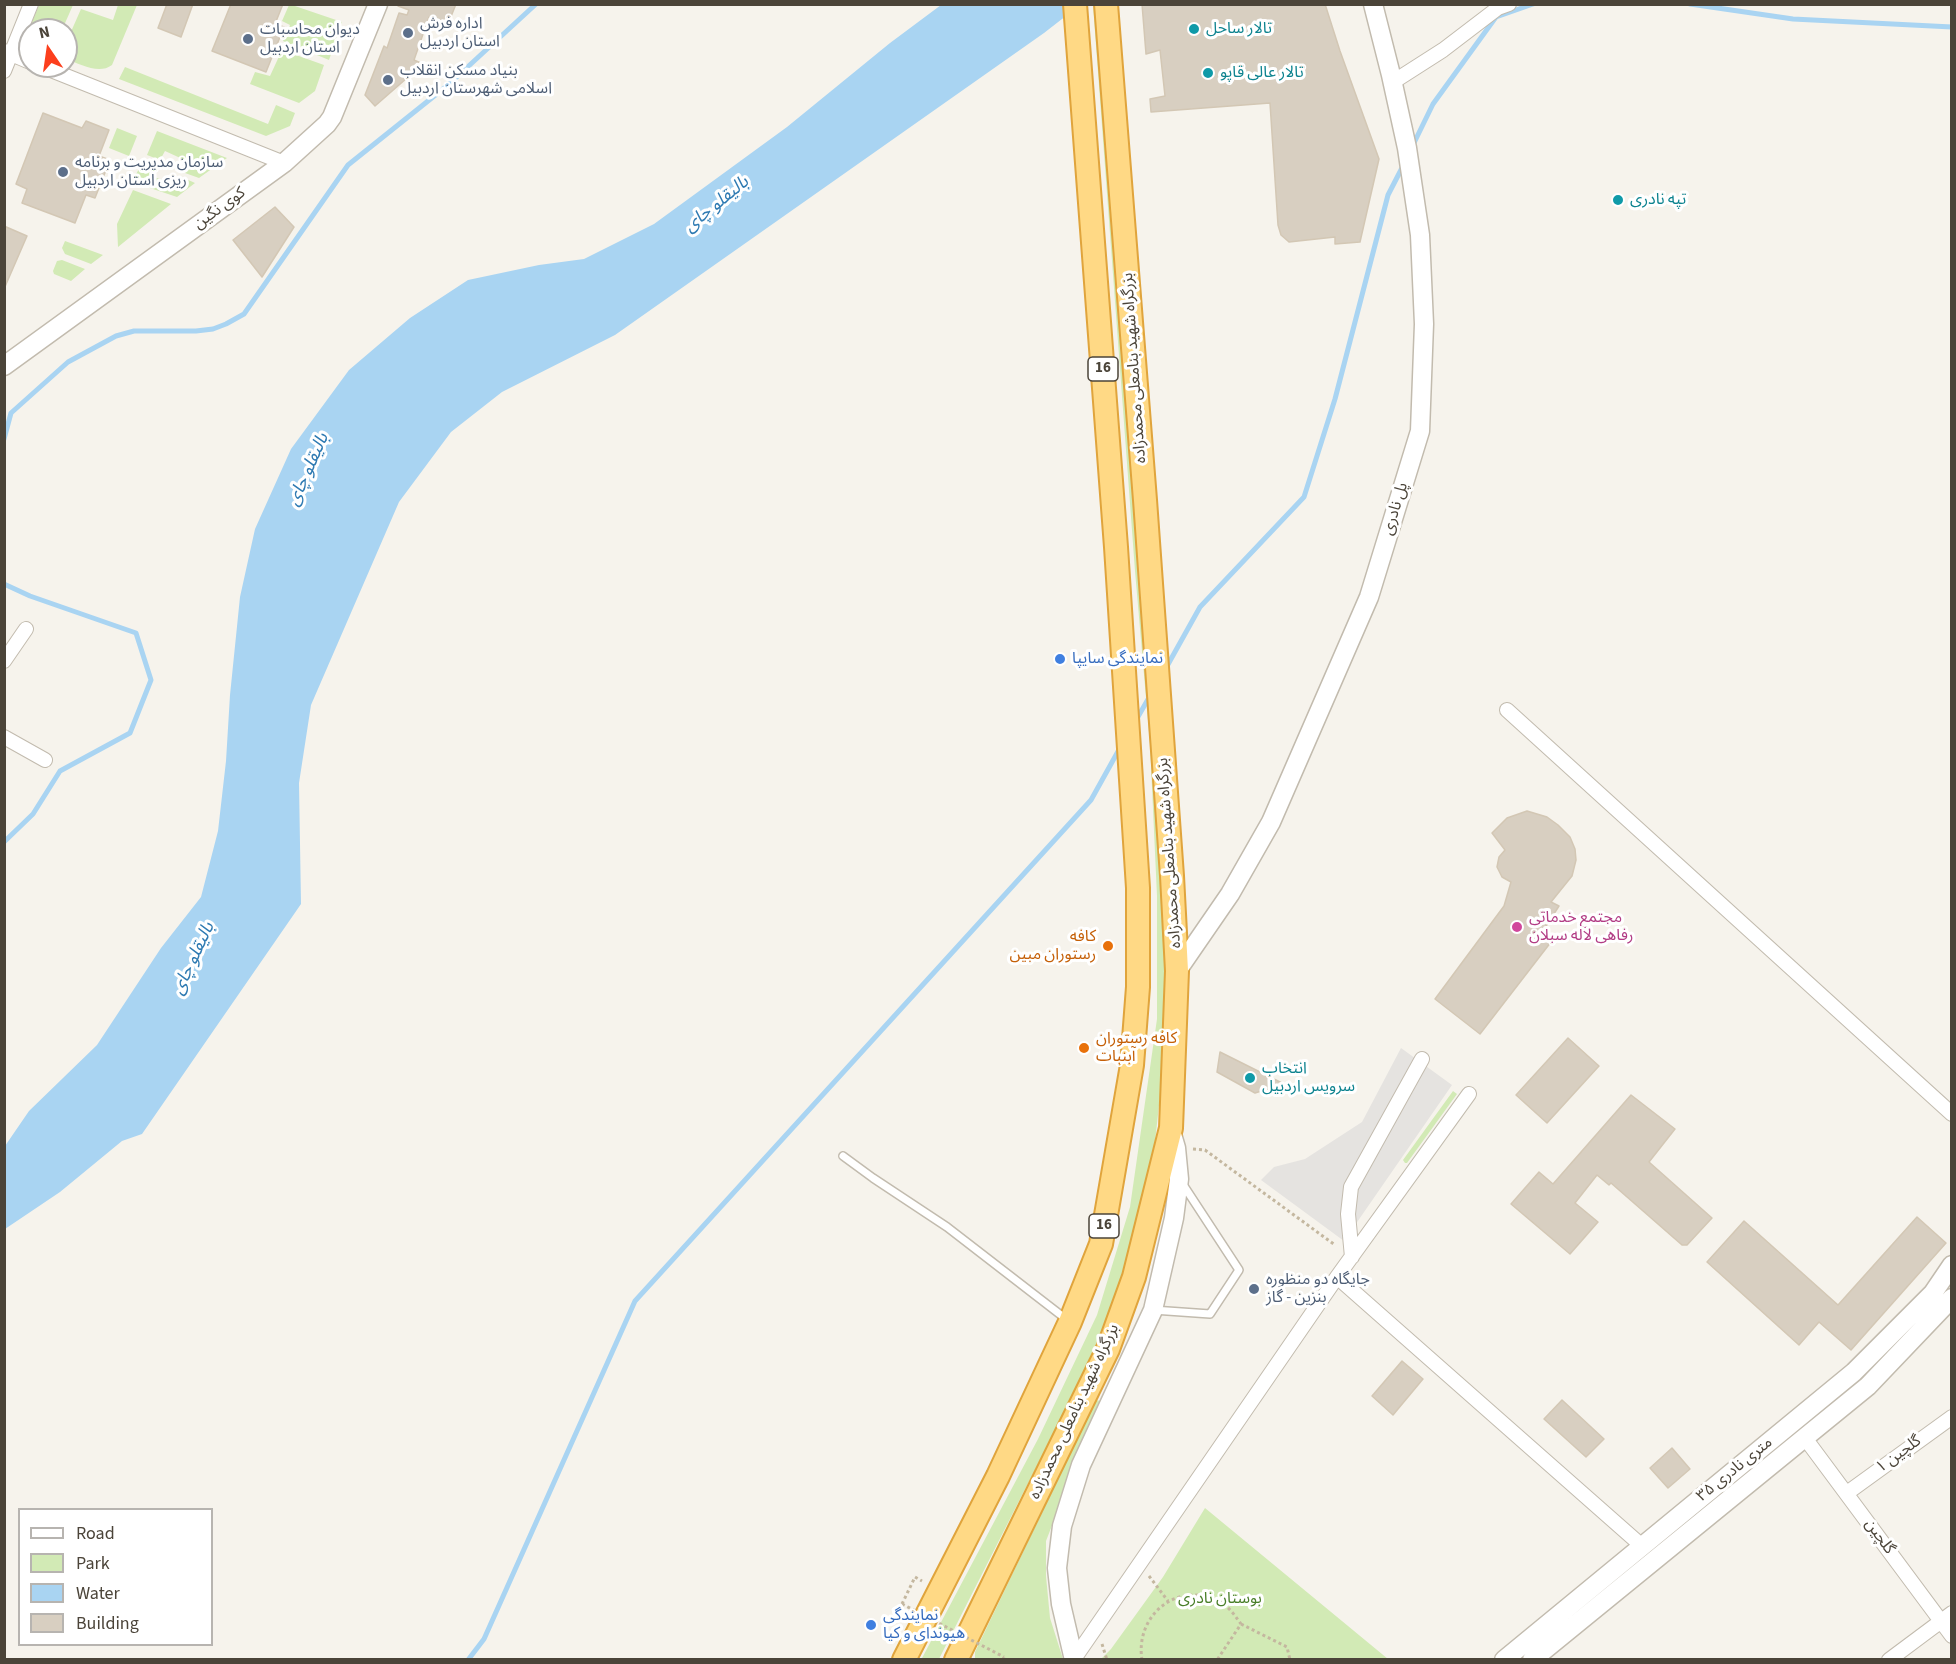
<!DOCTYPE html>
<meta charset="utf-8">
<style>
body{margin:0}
#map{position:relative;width:1956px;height:1664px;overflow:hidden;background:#f6f3ec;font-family:"Source Sans 3",sans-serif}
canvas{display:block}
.frame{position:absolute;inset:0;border:6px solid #4b4439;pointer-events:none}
.legend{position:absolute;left:18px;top:1508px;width:195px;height:138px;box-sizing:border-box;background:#fff;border:2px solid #b7b4b0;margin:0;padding:8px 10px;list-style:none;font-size:18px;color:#4b4439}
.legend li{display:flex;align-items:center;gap:12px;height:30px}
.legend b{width:30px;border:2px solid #b7b4b0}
.north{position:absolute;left:18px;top:18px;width:60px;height:60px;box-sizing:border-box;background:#fff;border:2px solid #b7b4b0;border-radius:50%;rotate:347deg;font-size:16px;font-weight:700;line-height:24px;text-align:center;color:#4b4439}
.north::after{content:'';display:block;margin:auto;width:21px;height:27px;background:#fc3f1d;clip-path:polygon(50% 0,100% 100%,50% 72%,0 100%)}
</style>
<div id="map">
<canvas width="1956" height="1664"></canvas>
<div class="frame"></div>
<ul class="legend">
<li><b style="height:8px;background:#fff"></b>Road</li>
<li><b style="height:16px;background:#d2eab5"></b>Park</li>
<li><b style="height:16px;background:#a9d4f2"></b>Water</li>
<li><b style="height:16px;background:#d8cfc1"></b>Building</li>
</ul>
<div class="north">N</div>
</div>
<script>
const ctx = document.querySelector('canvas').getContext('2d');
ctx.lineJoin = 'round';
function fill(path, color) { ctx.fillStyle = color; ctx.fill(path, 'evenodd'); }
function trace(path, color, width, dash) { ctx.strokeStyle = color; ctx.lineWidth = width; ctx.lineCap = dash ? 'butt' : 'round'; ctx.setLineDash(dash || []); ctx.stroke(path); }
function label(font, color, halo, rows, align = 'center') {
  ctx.font = font + ' "Source Sans 3","Noto Sans Arabic",sans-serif'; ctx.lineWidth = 6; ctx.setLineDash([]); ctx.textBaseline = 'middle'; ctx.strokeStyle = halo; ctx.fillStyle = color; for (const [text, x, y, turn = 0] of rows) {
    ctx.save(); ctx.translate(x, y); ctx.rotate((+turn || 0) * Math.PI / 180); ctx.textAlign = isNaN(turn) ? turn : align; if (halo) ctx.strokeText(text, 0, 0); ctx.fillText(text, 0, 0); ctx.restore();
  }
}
fill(new Path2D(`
 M39,5H73L62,30H30V42L27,34Z
 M118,5H137L112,65C99,75 80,64 66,59V43L81,9L113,20Z
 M292,5L342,22L329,60L283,41L290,25L282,21L289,5Z
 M1093,5H1098L1135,441L1166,957L1160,1096L1155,1142L1129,1256L1094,1353L939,1659L921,1660L1038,1439L1097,1315L1130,1207L1157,1019V896L1150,744L1135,571Z
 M282,50L324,65L315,91L299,103L250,84L255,72L270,76Z
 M125,67L268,124L276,105L295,113L290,126L266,136L119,79Z
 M117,128L137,136L129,156L109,148Z
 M157,131L227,158L199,178L185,173L189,162L165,151L160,160L147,155Z
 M143,161L158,166L154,177L180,186L184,178L195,183L177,197L132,182Z
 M133,190L171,204L118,247L117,224Z
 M65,241L103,255L91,264L65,254L62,248Z
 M62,260L85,269L71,281L54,274L53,271L57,261Z
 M1453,1091L1457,1094L1407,1163H1405L1403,1160Z
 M1096,1400L1100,1401L1046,1541V1576L1050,1618L1063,1659L975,1660V1652Z
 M1205,1508L1388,1659H1101L1111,1649L1163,1577Z`), '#d2eab5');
fill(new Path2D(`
 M1401,1048L1452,1085L1344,1241L1261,1180L1274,1167L1305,1159L1362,1122Z`), '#e5e3e0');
fill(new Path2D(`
 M941,5H1080L1044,33L615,335L502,392L451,432L399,502L311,705L299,783L301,904L142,1134L122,1141L60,1192L5,1229V1146L29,1111L97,1045L161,948L201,897L218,831L226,761L230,695L240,597L255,529L291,449L349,370L410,318L468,280L539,265L584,259L654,224L787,127L890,43Z`), '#a9d4f2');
trace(new Path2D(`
 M1690,4L1793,19L1952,27
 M1412,147L1433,104L1496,17L1533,4
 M4,439L11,413L68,362L116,336L134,331H196L213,329L226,324L244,314L348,165L448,85L536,4
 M4,584L30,596L136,633L151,680L130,733L60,771L33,814L4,842
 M1166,668L1200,607L1304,497L1335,399L1388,195L1404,164
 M1135,722L1151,694
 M468,1660L484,1639L635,1301L1091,800L1121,746`), '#a9d4f2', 5);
const building = new Path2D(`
 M167,4H193L181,37L158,28Z
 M231,4H283L275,24L284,27L266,72L212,51Z
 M399,4H456L448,24L429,17L414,60L423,64L375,106L365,95L384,46L387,48L399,13L407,15L409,10L398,6Z
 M1142,4H1325L1340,51L1379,159L1360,242L1335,244V237L1289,242L1281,235L1278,225L1270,103L1151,112L1150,99L1165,96L1160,50L1146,54Z
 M43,113L82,128L86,121L109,130L99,156L110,160L95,198L86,195L75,223L22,203L27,189L16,184Z
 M275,207L294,227L262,277L233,240Z
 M4,226L27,236L4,289Z
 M1527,811L1547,817L1558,825L1570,837L1575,849L1576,860L1572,876L1551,902L1559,906L1541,934L1551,942L1480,1034L1435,999L1504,906L1511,882L1502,877L1497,867L1499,857L1505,850L1492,833L1507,818Z
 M1568,1038L1599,1066L1547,1123L1516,1095Z
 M1220,1052L1284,1084L1255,1093L1217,1072Z
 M1631,1095L1675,1129L1649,1162L1712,1218L1687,1245H1682L1611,1183L1609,1185L1597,1175L1575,1203L1598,1222L1570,1254L1511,1204L1539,1172L1553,1184Z
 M1917,1217L1946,1243L1851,1350L1819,1322L1799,1345L1707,1262L1744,1221L1838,1305Z
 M1402,1361L1423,1379L1393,1415L1372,1396Z
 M1562,1400L1604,1439L1586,1457L1544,1419Z
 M1672,1448L1690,1469L1668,1488L1650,1468Z`);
fill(building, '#d8cfc1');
trace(building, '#d3c7b4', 1.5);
const service = new Path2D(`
 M843,1156L873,1178L947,1227L1066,1319
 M1153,1310L1210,1314L1239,1270L1182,1183`);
const minor = new Path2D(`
 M4,51L30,62
 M41,66L284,163
 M4,71L31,4
 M1393,82L1443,50L1498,8L1509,4
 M4,661L26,629
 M1507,710L1952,1114
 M4,737L45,760
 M1352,1257L1348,1214L1351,1187L1422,1059
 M1337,1277L1642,1546
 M1805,1438L1952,1636
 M1847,1493L1952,1417
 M1074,1659L1337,1277L1469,1094
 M1889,1660L1952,1613`);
const tertiary = new Path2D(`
 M4,366L284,163L327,124L332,117L378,4
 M1177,971L1230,894L1271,822L1369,597L1420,431L1424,324L1420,235L1407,148L1391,75L1373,4
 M1074,1660L1061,1604L1057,1568L1062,1526L1081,1465L1153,1310L1174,1218L1179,1179L1176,1148L1171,1131
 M1504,1660L1854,1372L1933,1293L1952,1265
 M1532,1660L1868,1386L1952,1298`);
const trunk = new Path2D(`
 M904,1660L998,1476L1070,1322L1101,1244L1132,1065L1138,987V888L1116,547L1075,4
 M956,1660L1108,1349L1134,1277L1171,1128L1177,971L1172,876L1145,500L1106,4`);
trace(service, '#c2bbae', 10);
trace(minor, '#c2bbae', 16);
trace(tertiary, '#c2bbae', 21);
trace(trunk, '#e0a43c', 26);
trace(new Path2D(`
 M1193,1149L1205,1150L1335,1245
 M1149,1576L1168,1601
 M902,1604L915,1577L922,1581
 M1241,1624L1287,1647L1290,1660
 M1102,1644L1107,1660
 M1003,1660L1004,1657
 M1142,1660C1135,1618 1173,1583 1214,1599C1226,1603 1234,1614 1241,1624L1217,1660`), '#c4b79f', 3, [3, 3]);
trace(service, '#fff', 7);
trace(minor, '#fff', 14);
trace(tertiary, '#fff', 18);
trace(trunk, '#ffd985', 22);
trace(new Path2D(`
 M902,1604L1004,1657`), '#c4b79f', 3, [3, 3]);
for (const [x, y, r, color] of [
 [1194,29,6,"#0f9aa8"],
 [408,33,6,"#5c6f8a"],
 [248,39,6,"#5c6f8a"],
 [1208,73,6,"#0f9aa8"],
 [388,80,6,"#5c6f8a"],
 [63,172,6,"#5c6f8a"],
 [1618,200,6,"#0f9aa8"],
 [1060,659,6,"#3f7fe0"],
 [1517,927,6,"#d1479c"],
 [1108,946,6,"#e8710a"],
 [1084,1048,6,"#e8710a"],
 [1250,1078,6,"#0f9aa8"],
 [1254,1289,6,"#5c6f8a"],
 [871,1625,6,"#3f7fe0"]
]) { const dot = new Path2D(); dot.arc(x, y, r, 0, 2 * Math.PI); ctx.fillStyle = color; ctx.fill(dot); trace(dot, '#fff', 2); }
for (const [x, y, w] of [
 [1103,369,30],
 [1104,1226,30]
]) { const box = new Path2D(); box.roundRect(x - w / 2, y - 12, w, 24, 4.5); ctx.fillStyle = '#fff'; ctx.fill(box); trace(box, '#4b4439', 1.5); }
label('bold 15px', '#4b4439', null, [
 ["16",1103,369],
 ["16",1104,1226]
]);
label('16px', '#4e5e75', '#fff', [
 ["اداره فرش",420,24],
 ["استان اردبیل",420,42],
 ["دیوان محاسبات",260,30],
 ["استان اردبیل",260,48],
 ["بنیاد مسکن انقلاب",400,71],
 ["اسلامی شهرستان اردبیل",400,89],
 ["سازمان مدیریت و برنامه",75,163],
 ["ریزی استان اردبیل",75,181],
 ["جایگاه دو منظوره",1266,1280],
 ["بنزین - گاز",1266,1298]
], 'left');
label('16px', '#0d838f', '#fff', [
 ["تالار ساحل",1206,29],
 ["تالار عالی قاپو",1220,73],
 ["تپه نادری",1630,200],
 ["انتخاب",1262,1069],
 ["سرویس اردبیل",1262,1087]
], 'left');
label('16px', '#4b4439', '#fff', [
 ["کوی نگین",220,209,-36],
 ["بزرگراه شهید بنامعلی محمدزاده",1135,368,-94],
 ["پل نادری",1396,509,-73],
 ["بزرگراه شهید بنامعلی محمدزاده",1170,853,-94],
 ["بزرگراه شهید بنامعلی محمدزاده",1075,1412,-65],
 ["گلچین ۱",1899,1455,-36],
 ["۳۵ متری نادری",1735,1470,-39],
 ["گلچین",1879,1537,54]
]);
label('16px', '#366cbe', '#fff', [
 ["نمایندگی سایپا",1072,659],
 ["نمایندگی",883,1616],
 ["هیوندای و کیا",883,1634]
], 'left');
label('16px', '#b23c85', '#fff', [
 ["مجتمع خدماتی",1529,918],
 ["رفاهی لاله سبلان",1529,936]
], 'left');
label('16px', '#c56008', '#fff', [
 ["کافه",1096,937],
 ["رستوران مبین",1096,955],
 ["کافه رستوران",1096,1039,"left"],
 ["آبنبات",1096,1057,"left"]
], 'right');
label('16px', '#4a7f2a', '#fff', [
 ["بوستان نادری",1220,1599]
]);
label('italic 18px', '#2e7ab2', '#fff', [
 ["بالیقلو چای",717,205,-39],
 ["بالیقلو چای",309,470,-66],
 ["بالیقلو چای",194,959,-65]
]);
</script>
